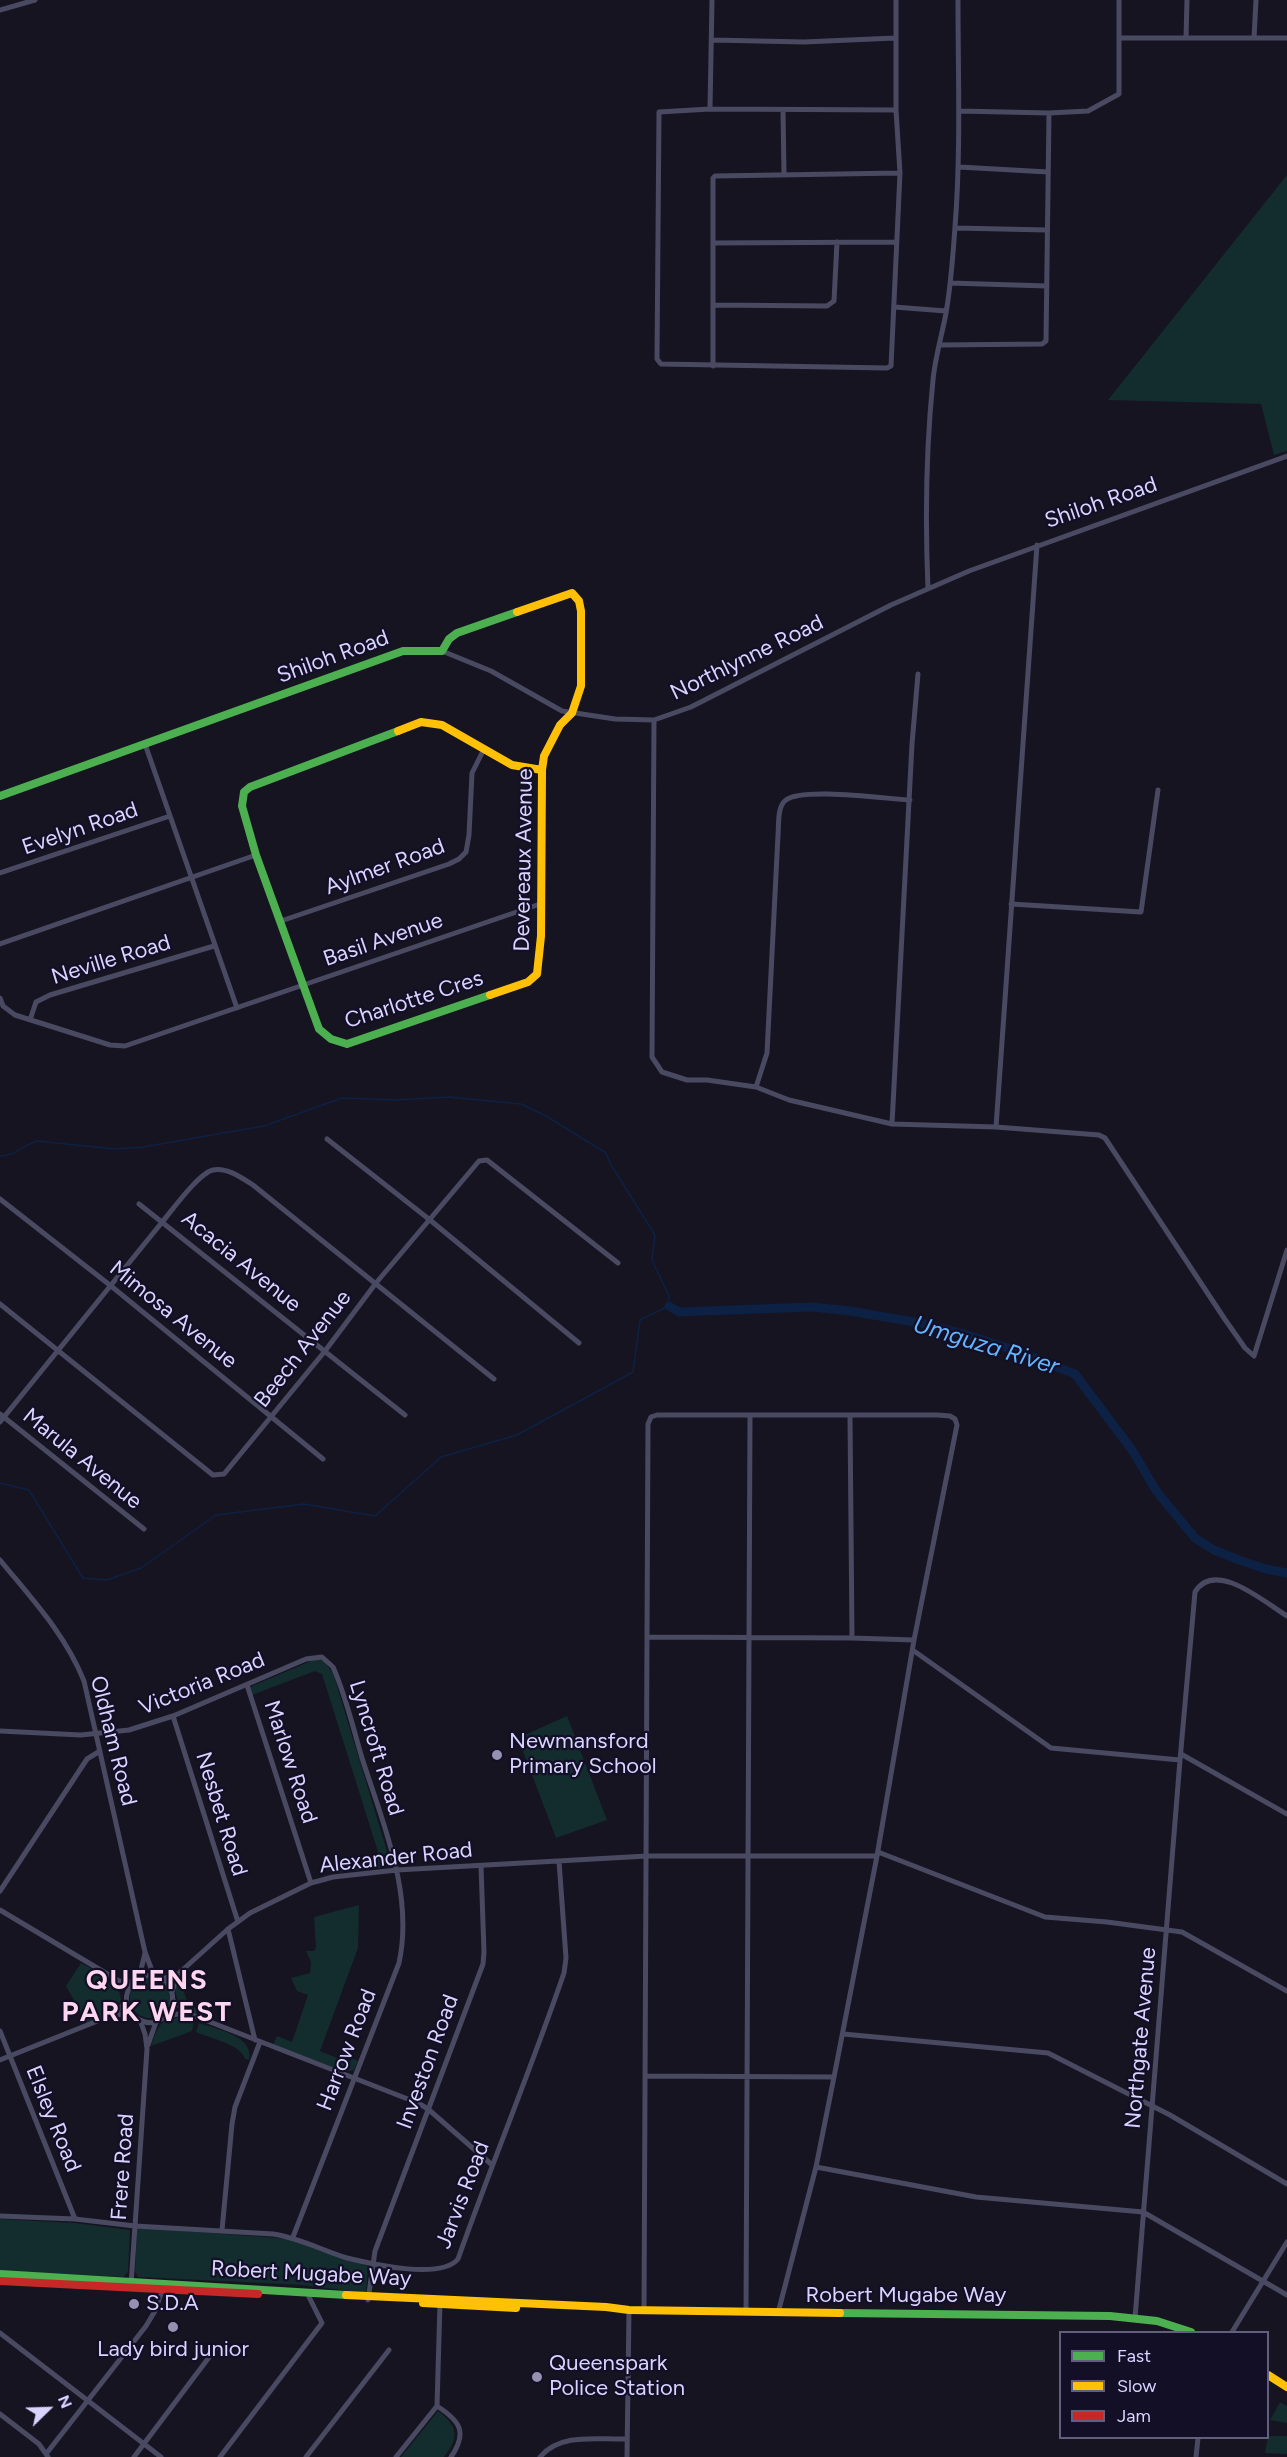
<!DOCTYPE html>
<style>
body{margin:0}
#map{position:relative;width:1287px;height:2457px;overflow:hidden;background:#161421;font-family:Figtree,sans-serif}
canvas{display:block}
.legend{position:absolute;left:1059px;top:2331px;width:210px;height:108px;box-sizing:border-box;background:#130f26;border:2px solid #625e7d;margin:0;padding:8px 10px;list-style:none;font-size:18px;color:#d9d4ff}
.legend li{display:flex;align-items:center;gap:12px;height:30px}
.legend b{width:30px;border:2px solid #625e7d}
.north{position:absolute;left:18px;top:2379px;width:60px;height:60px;-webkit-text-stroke:4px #130f26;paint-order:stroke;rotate:67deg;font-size:16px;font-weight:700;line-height:24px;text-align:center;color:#d9d4ff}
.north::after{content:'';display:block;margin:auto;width:21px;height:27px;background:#d9d4ff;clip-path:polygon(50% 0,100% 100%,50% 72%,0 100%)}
</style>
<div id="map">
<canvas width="1287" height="2457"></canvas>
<ul class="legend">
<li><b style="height:8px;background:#4caf50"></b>Fast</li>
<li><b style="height:8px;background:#ffc107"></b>Slow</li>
<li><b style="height:8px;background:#c62828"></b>Jam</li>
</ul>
<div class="north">N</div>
</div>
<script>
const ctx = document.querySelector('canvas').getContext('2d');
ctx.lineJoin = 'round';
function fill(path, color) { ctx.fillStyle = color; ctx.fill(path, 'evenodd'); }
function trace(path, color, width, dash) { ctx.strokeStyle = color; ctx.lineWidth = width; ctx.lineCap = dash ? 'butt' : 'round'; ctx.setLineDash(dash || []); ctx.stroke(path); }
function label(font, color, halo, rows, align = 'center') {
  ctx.font = font + ' Figtree,sans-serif'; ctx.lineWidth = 4.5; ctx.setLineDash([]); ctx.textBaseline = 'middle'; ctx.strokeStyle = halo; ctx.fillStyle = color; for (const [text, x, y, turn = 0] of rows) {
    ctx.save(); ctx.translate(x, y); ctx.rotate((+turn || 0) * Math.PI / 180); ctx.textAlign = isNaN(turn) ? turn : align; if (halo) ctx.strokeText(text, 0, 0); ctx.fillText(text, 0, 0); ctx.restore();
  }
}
fill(new Path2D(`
 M1287,175V451L1274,455L1261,404L1108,400Z
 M313,1660H323L333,1673L390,1861L386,1867L336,1873L324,1869L343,1863L373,1862L379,1855L322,1674L315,1671L252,1695L250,1687Z
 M567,1716L607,1820L556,1838L518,1738Z
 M359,1905L358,1948L320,2051L347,2062L354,2059L358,2061L354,2070L345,2072L273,2045L277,2036L292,2042L308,1995L297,1991L291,1978L310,1973L311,1962L306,1951H314L316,1948L314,1917Z
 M81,1963C97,1972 120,1979 121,2000L111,2013L87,2023L66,1986Z
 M185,1972L187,1973C181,1990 183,2000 198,2010L196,2014C176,2007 168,1988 185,1972Z
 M130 1998a20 20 0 1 1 40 0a20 20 0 1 1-40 0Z
 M184,2017L194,2021L192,2031L151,2046C159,2024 159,2019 184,2017Z
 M199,2023C216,2029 255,2036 249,2060L245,2059C241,2044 209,2038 196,2032Z
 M0,2219L75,2223L130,2230L128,2272L123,2277L0,2271Z
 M142,2228L293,2239L344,2259L368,2266L366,2293L302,2285L138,2277L135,2272L137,2229Z
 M1280,2402L1287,2406V2423L1270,2420Z
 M438,2411C458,2426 460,2437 444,2457H401Z
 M1268,2436H1287V2454L1265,2453Z`), '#132c2d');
trace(new Path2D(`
 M0,1156C18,1155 21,1146 37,1141L115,1149L143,1147L264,1126L342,1098L396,1100L448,1097L521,1104L546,1116L606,1153L610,1163L655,1235L652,1260L669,1296V1306L640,1320L633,1372L517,1435L441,1457L375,1516L304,1504L216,1515L141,1568L107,1580L83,1578L29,1490L0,1483`), '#0d2144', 1.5);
trace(new Path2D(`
 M669,1306L679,1312L812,1307L850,1311L920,1323L964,1334L1011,1349L1075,1374L1132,1450L1157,1492L1195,1538L1214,1550L1239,1560L1266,1569L1287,1573`), '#0d2144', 9);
trace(new Path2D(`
 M712,0L710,109L896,110V0
 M1119,0V38H1186
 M1187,0L1186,38H1254L1256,0
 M0,10L35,0
 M1254,38H1287
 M712,40L804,42L895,38
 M710,109L659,112L657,359L661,364L887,368L891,366L900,173L896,110
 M783,111L784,174
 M960,111L1049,113L1088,111L1119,94V38
 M959,167L1048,172
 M955,228L1047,230
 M713,243L896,242
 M950,283L1047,286
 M713,305L827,306L834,301L837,242
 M894,307L946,311
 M940,345L1042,344L1046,341L1049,113
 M713,366V178L715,176L900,173
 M928,589C925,519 926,449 933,380C935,358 942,335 946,313C951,285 953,255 955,227C961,151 958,76 958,0
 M442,651L491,671L562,711L615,719L654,720L691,707L891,605L969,571L1287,456
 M654,720L652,1057L662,1072L687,1080H707L756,1087L789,1100L892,1124L996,1127L1099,1135L1105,1138L1224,1318L1245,1348L1254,1356L1287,1250
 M145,744L237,1008
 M0,873L170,816
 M1011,904L1141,912L1158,790
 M281,921L449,864L459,859L466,852L469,835L472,773L484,749
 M0,944L256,855
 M0,998L3,1006L15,1015L110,1045L125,1046L540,904
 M30,1020L36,1002L50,995L214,946
 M756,1087L767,1053L778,835C779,825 777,806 786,800C802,787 887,799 910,800
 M892,1124L912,744L918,674
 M996,1127L1037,545
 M327,1139L430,1220L579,1343
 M0,1199L111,1286L323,1459
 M139,1204L405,1415
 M0,1304L213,1475L224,1474L325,1351L376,1283L479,1161L487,1160L618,1263
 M0,1414L144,1529
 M0,1422L163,1221C173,1209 199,1173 213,1170C227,1167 242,1178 253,1185L494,1379
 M0,1560C32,1599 65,1634 84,1681L145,1952L154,1976
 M647,1637L648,1424L651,1417L657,1415H938L950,1416L955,1419L957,1425L914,1640L877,1856L834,2077L816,2167L778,2313
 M852,1638L914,1640
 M914,1651L1051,1748L1180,1760L1195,1592C1215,1559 1264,1602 1287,1616
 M247,1685L311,1883
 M173,1716L238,1922
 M0,1731L81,1735L129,1730L173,1716L306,1659L322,1657L333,1667C346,1696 353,1728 362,1758C383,1824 414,1894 399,1963L293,2237
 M1181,1754L1287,1814
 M878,1852L1045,1917L1107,1922L1182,1932L1287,1991
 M0,1891L87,1759L100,1751
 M0,1910L119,1981L134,1982
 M228,1929L255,2040
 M139,1978L145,1953
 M162,1979L178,1974L228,1929L250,1913L311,1883L333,1877L397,1870L647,1856H877
 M172,1992L178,1974
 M173,2000L187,2013L418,2103L428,2109L491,2164
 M115,2014L126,2001
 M166,2016C189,1984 145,1957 128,1991C126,1996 126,2003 128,2009C133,2018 145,2025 156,2022C160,2020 164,2017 168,2016C174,2014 181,2014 187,2013
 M0,2031L75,2219
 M843,2034L1048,2053L1170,2115L1287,2184
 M148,2045L156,2022
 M0,2060L115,2014L134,2016
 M645,2076L834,2077
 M816,2167L976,2197L1143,2212L1287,2295
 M0,2216L75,2219L135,2226L273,2234C300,2238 321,2250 347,2258C371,2264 441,2280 458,2259C492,2163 531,2069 564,1973L566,1958L559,1861
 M222,2230L232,2124L235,2107L260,2042
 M131,2285L147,2049L145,2034L140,2020
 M368,2300L375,2251L483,1964L484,1952L481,1866
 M644,2311L647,1637L852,1638L850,1416
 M746,2313L750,1416
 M1135,2318L1180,1760
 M1232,2332L1287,2242
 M0,2333L161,2457
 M437,2406L440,2303
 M0,2414L39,2444L48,2457
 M46,2454L146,2326L155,2311L163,2288
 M134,2457L216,2348
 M220,2457L322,2323L309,2297
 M306,2457L389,2350
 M396,2457L437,2406C460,2421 468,2432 451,2457
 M540,2457C561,2432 598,2440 627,2439
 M627,2457L629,2310
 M1196,2457L1198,2438`), '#4a4962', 5);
trace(new Path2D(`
 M398,731L250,787L244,792L242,806L256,855L319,1029L331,1039L347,1044L490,995
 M0,796L403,651H442L449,639L457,633L517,612
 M0,2274L346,2295
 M840,2313L1110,2316L1157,2321L1191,2332`), '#4caf50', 8);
trace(new Path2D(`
 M398,731L421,722L442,725L512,765L542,770
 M490,995L528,982L537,974L541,936L542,770L544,756L560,725L572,713L581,686V611L579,601L572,593L517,612
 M346,2295L606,2307L629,2310L840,2313
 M423,2303L516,2308
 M1268,2375L1287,2387`), '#ffc107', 8);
trace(new Path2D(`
 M0,2281L258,2294`), '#c62828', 8);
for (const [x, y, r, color] of [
 [497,1755,6,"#9591b1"],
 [134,2304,6,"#9591b1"],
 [173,2327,6,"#9591b1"],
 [537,2377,6,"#9591b1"]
]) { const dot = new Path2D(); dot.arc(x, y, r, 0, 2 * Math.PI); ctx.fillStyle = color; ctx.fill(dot); trace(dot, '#130f26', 2); }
label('22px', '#d9d4ff', '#130f26', [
 ["Shiloh Road",1101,503,-19],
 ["Shiloh Road",333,657,-20],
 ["Northlynne Road",747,658,-26],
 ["Evelyn Road",80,829,-19],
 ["Devereaux Avenue",524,860,-89],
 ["Aylmer Road",385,867,-20],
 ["Basil Avenue",383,940,-19],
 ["Neville Road",111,960,-17],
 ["Charlotte Cres",414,1000,-18],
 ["Acacia Avenue",241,1262,39],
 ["Mimosa Avenue",173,1315,39],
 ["Beech Avenue",303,1349,-52],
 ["Marula Avenue",82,1459,39],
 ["Victoria Road",202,1684,-22],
 ["Oldham Road",113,1741,76],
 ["Lyncroft Road",376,1748,73],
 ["Marlow Road",290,1762,72],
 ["Nesbet Road",221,1814,73],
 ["Alexander Road",396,1858,-6],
 ["Northgate Avenue",1141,2038,-85],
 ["Harrow Road",347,2050,-69],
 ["Investon Road",428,2062,-70],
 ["Elsley Road",53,2119,68],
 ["Frere Road",123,2167,-86],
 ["Jarvis Road",463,2195,-69],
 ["Robert Mugabe Way",311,2274,3],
 ["Robert Mugabe Way",906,2296]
]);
label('22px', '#d9d4ff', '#130f26', [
 ["Newmansford",509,1742],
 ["Primary School",509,1767],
 ["S.D.A",146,2304],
 ["Lady bird junior",173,2350,"center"],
 ["Queenspark",549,2364],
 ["Police Station",549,2389]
], 'left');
label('italic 24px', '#62b6ff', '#130f26', [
 ["Umguza River",986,1346,17]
]);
ctx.letterSpacing = '1.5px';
label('bold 28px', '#ffd6f0', '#130f26', [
 ["QUEENS",147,1981],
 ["PARK WEST",147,2013]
]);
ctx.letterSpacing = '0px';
</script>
